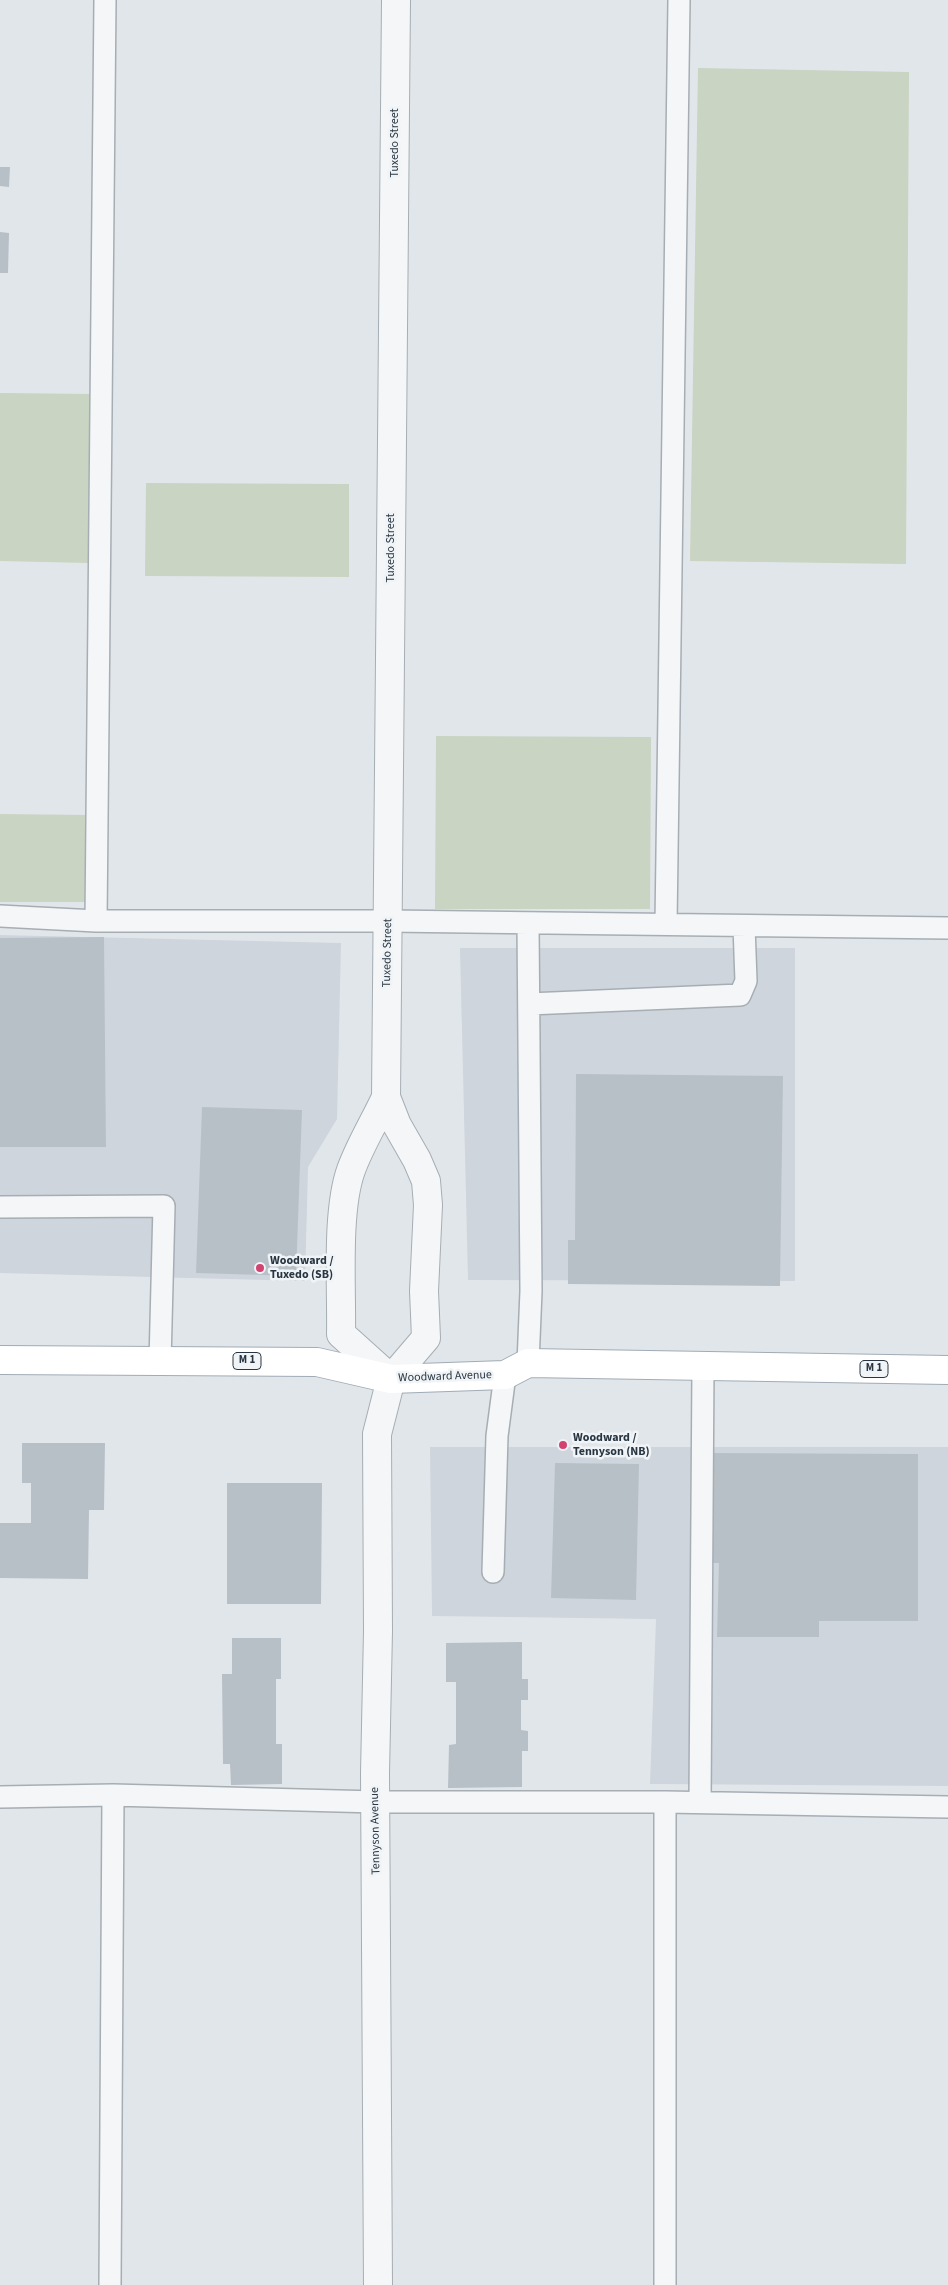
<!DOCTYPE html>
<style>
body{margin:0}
canvas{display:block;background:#e1e6ea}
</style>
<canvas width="948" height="2285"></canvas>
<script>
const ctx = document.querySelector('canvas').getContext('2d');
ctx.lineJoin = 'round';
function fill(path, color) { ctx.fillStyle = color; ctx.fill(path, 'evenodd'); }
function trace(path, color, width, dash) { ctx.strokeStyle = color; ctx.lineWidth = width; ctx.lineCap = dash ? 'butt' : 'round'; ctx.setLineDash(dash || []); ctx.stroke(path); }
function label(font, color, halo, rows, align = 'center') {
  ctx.font = font + ' "Source Sans 3",sans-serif'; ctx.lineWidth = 5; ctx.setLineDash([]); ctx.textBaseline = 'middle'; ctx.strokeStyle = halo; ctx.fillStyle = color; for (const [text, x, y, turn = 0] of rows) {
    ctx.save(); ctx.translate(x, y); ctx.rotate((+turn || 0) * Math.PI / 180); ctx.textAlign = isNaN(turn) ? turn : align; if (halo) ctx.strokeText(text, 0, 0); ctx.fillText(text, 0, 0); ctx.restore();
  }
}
fill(new Path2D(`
 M0,935L341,943L337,1119L308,1167L305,1281L0,1273Z
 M460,948H795V1281L468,1280Z
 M430,1447H948V1786L650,1784L656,1619L432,1616Z`), '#cfd5dc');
fill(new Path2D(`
 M698,68L909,72L906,564L690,561Z
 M0,393L92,394L89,563L0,561Z
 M146,483L349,484V577L145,576Z
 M436,736L651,737L650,909H435Z
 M0,814L89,815L88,902H0Z`), '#c9d4c2');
fill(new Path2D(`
 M0,167H10L9,187L0,186Z
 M0,232L9,233L8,273H0Z
 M104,937L106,1147H0V938Z
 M576,1074L783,1076L780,1286L568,1284V1240H575Z
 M202,1107L302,1110L296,1276L196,1273Z
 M22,1443H105L104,1510H89L88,1579L0,1578V1523H31V1483H22Z
 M714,1453L918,1454V1621H819V1637H717L719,1563H709L710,1459H714Z
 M555,1463L639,1464L636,1600L551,1598Z
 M227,1483H322L321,1604H227Z
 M232,1638H281V1679H276V1744H282V1784L231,1785L230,1764H223L222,1674H232Z
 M522,1642V1679H528V1700H521V1730L528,1731V1751H522V1787L448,1788L449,1745L456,1744V1682H446V1643Z`), '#b8c0c7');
const lane = new Path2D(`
 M0,916L96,921H388L948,928
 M96,921L105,0
 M666,924L679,0
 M529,1004L740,995L746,981L744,926
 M0,1207L164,1206L160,1362
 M528,1363L531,1291L528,923
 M493,1572L497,1436L505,1375
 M0,1797L113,1795L376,1802H665L948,1807
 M700,1802L703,1366
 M110,2285L113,1795
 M665,2285V1802`);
const street = new Path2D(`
 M386,1097C375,1121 360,1145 351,1170C336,1212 342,1288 341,1334L391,1379
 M378,2285L375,1773L378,1631L377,1434L391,1379L426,1338L424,1291L428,1205L426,1181L417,1160L397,1125L386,1097L396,0`);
const primary = new Path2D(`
 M0,1360L317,1362L391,1379L505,1375L528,1363L948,1370`);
trace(lane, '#a6aeb4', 24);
trace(street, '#a6aeb4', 30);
trace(primary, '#a0acb6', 30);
trace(lane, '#f4f6f8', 21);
trace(street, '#f4f6f8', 28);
trace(primary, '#fff', 28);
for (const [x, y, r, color] of [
 [260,1268,5,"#d24370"],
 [563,1445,5,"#d24370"]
]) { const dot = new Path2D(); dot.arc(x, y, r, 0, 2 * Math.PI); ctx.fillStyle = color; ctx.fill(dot); trace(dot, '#f0f4f7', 2); }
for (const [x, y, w] of [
 [247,1361,28],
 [874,1369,28]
]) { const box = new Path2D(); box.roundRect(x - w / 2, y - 8.5, w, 17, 4); ctx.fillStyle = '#f0f4f7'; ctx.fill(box); trace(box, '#293642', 1); }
label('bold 11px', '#293642', null, [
 ["M 1",247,1361],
 ["M 1",874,1369]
]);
label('12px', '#293642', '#f0f4f7', [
 ["Tuxedo Street",395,143,-90],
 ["Tuxedo Street",391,548,-90],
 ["Tuxedo Street",388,953,-89],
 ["Woodward Avenue",445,1377,-2],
 ["Tennyson Avenue",376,1831,-91]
]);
label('bold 12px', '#293642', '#f0f4f7', [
 ["Woodward /",270,1261],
 ["Tuxedo (SB)",270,1275],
 ["Woodward /",573,1438],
 ["Tennyson (NB)",573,1452]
], 'left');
</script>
